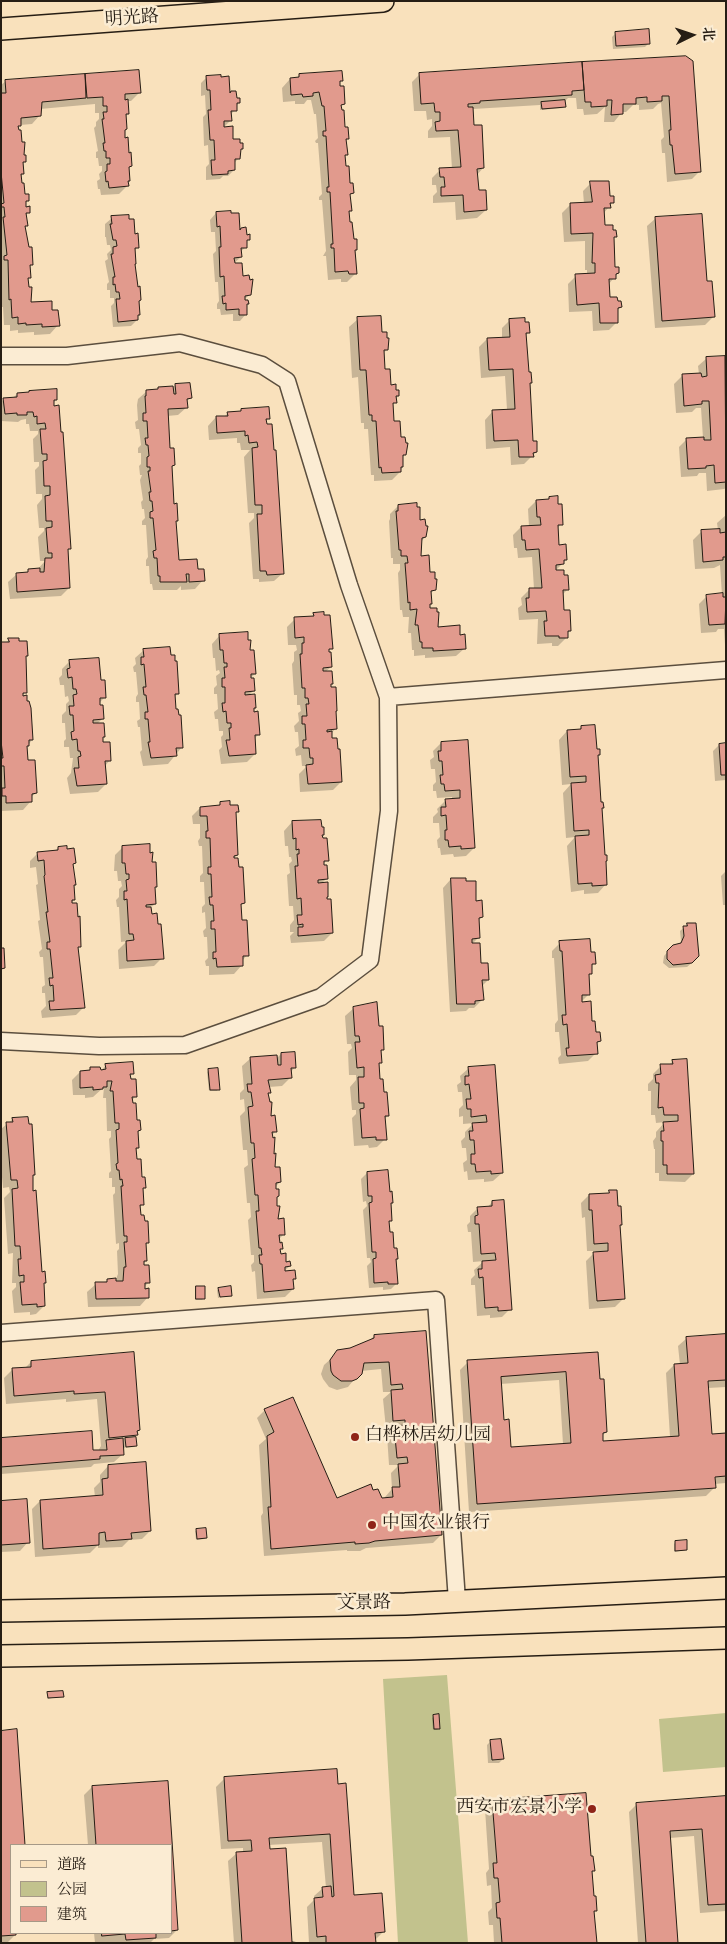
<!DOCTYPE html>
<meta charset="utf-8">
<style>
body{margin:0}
#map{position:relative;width:727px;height:1944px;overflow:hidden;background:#f9e1bc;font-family:"Sorts Mill Goudy","Noto Serif SC",serif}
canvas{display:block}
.frame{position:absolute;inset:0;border:2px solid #261d14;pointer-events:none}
.legend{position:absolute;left:10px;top:1844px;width:162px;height:90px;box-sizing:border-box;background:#fbecd3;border:1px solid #a69987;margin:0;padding:6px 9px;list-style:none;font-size:15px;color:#261d14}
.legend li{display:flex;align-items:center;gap:10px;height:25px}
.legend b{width:25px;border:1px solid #a69987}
.north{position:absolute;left:667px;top:10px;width:50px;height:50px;-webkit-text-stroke:4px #fbecd3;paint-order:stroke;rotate:86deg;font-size:14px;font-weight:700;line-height:20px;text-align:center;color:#261d14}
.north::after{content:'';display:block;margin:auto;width:18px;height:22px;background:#261d14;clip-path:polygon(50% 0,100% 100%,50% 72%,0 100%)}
</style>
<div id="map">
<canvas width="727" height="1944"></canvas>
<div class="frame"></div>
<ul class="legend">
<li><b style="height:6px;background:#f9e1bc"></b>道路</li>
<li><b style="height:14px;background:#c2c28d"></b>公园</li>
<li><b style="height:14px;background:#e19a8d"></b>建筑</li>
</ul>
<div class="north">北</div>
</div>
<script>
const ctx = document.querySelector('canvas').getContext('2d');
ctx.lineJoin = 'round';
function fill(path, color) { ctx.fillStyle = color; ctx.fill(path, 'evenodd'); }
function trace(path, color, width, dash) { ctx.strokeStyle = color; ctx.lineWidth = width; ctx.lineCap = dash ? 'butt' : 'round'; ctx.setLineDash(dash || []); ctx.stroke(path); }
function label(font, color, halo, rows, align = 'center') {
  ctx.font = font + ' "Sorts Mill Goudy","Noto Serif SC",serif'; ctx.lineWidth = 5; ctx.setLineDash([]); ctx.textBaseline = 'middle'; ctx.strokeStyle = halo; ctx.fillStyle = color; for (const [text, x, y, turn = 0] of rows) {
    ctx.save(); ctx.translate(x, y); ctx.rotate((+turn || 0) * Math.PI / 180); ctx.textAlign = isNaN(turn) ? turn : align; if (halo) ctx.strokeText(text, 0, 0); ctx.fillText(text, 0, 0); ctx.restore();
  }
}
fill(new Path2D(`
 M447,1675L468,1943H398L383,1679Z
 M726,1713V1767L663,1772L659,1719Z`), '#c2c28d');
fill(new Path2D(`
 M616,33L649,43L645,47L613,49L612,37Z
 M685,57L700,171L692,179L667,182L665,153H662L661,140L664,137L661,103L658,104L653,109L639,110V105H633L626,112H622L614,122H604L605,107L597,114L584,115L583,109H577L576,98H568L564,102L563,108L540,110V105L473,109V126L483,168L477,175L478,192L486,210L477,218L456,220L455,202L433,203V196L437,192L436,185H432V178L440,170L452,169L450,137L428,138V131L432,126V119L427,120L426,111H414L412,82L420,74Z
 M138,71L139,93L131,101H127L128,114L125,117L124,131L131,166L128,169L129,181L127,186L119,194L101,195L100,189H98L97,181L100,179L99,174L102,171V166H99L98,158H96V152L98,151L94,128L96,126V122L99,119V113H95V104L40,109V115L32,124L20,125L17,128L25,161L22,164L23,174L20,177L24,196L28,200L25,203V208L29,212L25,215L26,226L24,228L32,264L29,267L30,277L27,280L29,303L51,312L58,325L50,334L34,335V332L18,333V330L10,331V325H4L3,307H1V85L6,81Z
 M299,76L342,80L338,84L343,104L340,107L344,128L348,138L345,141L346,155L344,157L349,185L352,193L349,196L350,210L348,213L352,241L356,249L354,251L356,273L347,282H341V279L328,280L326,256H323L326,251L322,200H319V197L322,194L318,143H316L315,141L318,138L316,114H314L311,100H307L304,104H295V101L283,102L282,88L290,79H296Z
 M207,77L239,103L236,106L235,110L230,115L231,120L223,128L232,140L242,149L239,151V158L234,163V170L228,176H223L220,179L206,180V167L209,164L208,145L204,146L203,117L206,114L205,95L201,96V83Z
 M591,183L613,202L603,214V226L612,231L615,236L613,239L614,269L618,273L608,285L609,298L621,307L616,311L617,322L609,330L593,331L592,311L569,312L568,284L576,276L587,275V270H585V241L564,242L562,213L570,205L584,204L583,191Z
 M216,213L239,229H245V236L249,239L245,242L246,247L240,252L241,257L233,264L242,277L248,281L249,295L242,302L247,304L245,306L246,314L240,321H233V314L221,315L220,309H217V304L219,301L218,282H215L213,254L216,251L215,232H211L210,220Z
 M112,218L137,248L134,251L133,265L138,315L137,320L131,326L113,327L111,306L114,303V298H110V290H107V284L109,282L105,261L108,259L107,254L111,250L110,245H107L106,237H105V224Z
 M656,218L706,283L714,316L705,325L655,328L647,226Z
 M358,319L381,334L387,350L383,353L384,370L390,386H395L398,396L392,406L393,422L405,454L402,458V467L400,472L392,480L374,481V475H371L368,429H364V423H361L358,377L352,378L349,327Z
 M510,320L528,333L525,336L531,443L536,452L524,464L511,465L510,447L486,449L485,420L493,411L507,410L505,376L481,378L479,347L487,339L502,338V328Z
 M724,357L726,384V488L724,489L707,491L706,473H699L697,476L681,477L679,447L687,439L703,438L701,408H696L692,412L676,413L674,384L683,375L699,374L698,366L707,358Z
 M175,385L190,398L186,402L187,407L178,415L167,416L169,449L174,465L171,468L173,505L177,520L175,522L178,562L197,570L203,580L195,589L181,590V586L177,590H153L152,584H150L149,566H146V560L148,557L146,525H142V521L145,518L144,509H142L141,502L143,500L140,480L142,475H140L139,466L141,464V453H138V448L141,445L139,429H136L135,422L138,420L137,405L138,399L147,391H156L159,388L173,387Z
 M17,394L56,400L53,403L70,548L66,552L69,588L61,596L10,599L8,582L17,574L37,570L45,561H40L38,537L44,531V528H39L37,505L42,499V494H36L35,470L39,466V462H34L33,439L38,434V431H30L29,424H26V419L21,420L18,422L1,421V402L4,399L13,398Z
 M241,410L269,418L265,422L283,573L274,581L259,582V579H253L249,523L254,518V513H248L244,457L250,450H241L240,443H237V438L209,440L208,426L216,417H224L228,413H239Z
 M550,498L561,524L557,529L558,546L566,560L555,571L567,590L562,595L563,611L570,631L566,634L567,637L558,646H552V643L537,644L538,619L519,620L518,608L522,605L521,598L529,590L534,589L532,557L518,558L517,548H514L513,535L521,527H529L528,509L536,501L547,500Z
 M398,506L419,521L425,537L421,542L420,557L429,574L434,590L430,594L429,605L436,628L459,636L465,648L456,656L425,658V655L414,656V650H412L411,633H408L409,617H403L402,610H400L398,573L400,570V564H393V558H391L389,521L390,519V514Z
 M726,515V645H725L724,629H718L716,632L701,633L699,604L707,596L722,595L720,565L714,568L695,569L693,540L701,532L718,530L717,523Z
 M314,614L331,648L328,651L331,667L325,672L332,683L330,686L335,729L331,734L341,782L333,790L300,792L299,774L307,766H302L301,755L296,756L295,749L299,746L298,732H295L294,726L299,721L298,713L301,711L300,705H297V695H294L292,664L294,661V652L297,650L296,645H288L287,627L295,619L311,618Z
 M220,635L249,651L255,674L249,679L253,691L248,696L255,708L253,710L259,734L254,739L255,754L247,762L221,764L219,750L222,747L221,737L223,735V731H219L218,719H215L214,712L218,709L217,694H214V688L217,685L216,676L220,673L219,670L216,671L215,658H213L212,644Z
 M9,640L27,656L24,658L25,692L21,697L32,740L26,748L27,761L36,793L31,797V801L23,810L1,811V644L5,643Z
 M144,650L178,694L174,697L182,747L168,764L143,766L140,752L142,750L140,727H138L137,721L140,719L139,702H136V697L138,694L136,672H134L133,667L136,664L135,658Z
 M70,661L99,681L105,697L99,703L103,718L97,724L104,736L102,738V744L110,760L105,766L106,784L98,792L70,794L67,778L71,773L73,758H70L69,747H64V741L66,739L65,723H62V715L66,711V704L69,701L68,696L65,697L64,685H60L59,678L62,675V669Z
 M581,728L599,755L597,757L606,884L598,893L584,894V890L571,892L567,846L575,837L566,838L563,793L571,784L562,785L559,740L567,731L579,730Z
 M466,741L474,848L466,856L454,857L453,854L441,855L440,848H438L437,840L440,837L439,823H433V817L438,812L437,809L446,800H452V797L437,798L436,791H433V785L436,782L435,769H431L430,760L434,757L433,751L441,743Z
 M726,744V780L715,781L713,751L719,745Z
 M221,803L237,811L235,814L237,855L232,860L244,903L240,906L241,921L247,955L242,961V965L234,974L209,975V966H206L205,961L208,958L207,937H204L203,931L206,928L205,912L202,913V907L205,904L204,882H200V876L203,873L202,846H199L198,841L200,838V824H193L192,816L200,808L217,807Z
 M292,822L323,834L321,836L327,860L323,864L326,879L321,884L332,933L324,941L291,943L290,936L294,932H290V925L294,920L293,906H289L287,875L290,873L289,864L292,861L291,857H289L288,846H285L284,831Z
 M123,847L155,904L150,908L162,958L154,966L119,969L118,950L127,941L121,942L119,907H117L116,900L119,897V889L122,886L121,881H118L117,871H114L115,855Z
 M58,848L74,863L72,865L75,885L73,887L74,900L69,905L79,946L77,948L84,1007L76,1015L42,1018L41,1011L46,1006L45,993H42V987L45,985L43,957H40L39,952L42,949L38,921L40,920L36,885L38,884L36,867L30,868V861L38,853L54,852Z
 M726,871V905H723L721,876Z
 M451,879L475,902L482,917L478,921V938L472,944L488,980L482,986V1000L474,1008H469L466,1011L450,1012L443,888Z
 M688,924L695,960L687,967L669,968L663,963L664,956L673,946L679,945L681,941L680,931Z
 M560,943L590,953L594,963L591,967V973L588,976L589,994L580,1003L599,1041L596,1044V1053L588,1061L559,1064L558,1058L561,1055L559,1032H555V1024L558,1020L554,958H552V951Z
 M354,1008L378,1027L383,1049L380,1053V1062L378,1065L379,1080L388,1116L384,1119L385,1139L377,1147L369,1148L368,1145L354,1146L352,1118L356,1114V1110H352L350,1087L356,1080V1075H349L348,1052L352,1048L351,1044H347L345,1016Z
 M281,1054L295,1067L290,1073V1078L282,1086L269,1087L270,1092L267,1095L271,1102L270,1117L276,1131L271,1136L273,1155H275L274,1168L280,1182L275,1187L278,1196L276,1199L277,1220L284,1234L278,1240L282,1248L279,1251L285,1263L290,1266L283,1272L295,1278L292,1281L293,1289L285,1297L257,1299L255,1271L252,1272L251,1265L254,1262V1255H251L248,1220L251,1217L250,1203H247L244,1168L248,1165L247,1150H243L240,1116L245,1111L244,1099L240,1100V1093L244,1089L242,1066L251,1058L276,1059Z
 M673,1061L693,1174L685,1182L659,1181V1173H655V1149H654L653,1141L656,1137V1132L665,1122L656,1123L655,1115H651V1091H648V1084L653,1079V1074L661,1066L669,1065Z
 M106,1065L133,1074L129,1077L136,1096L131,1101L136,1122L140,1130L137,1133L138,1148L135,1151L141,1178L144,1187L142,1190L143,1204L139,1208L140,1217L148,1242L145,1245L146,1261L143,1264L149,1282L144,1287L148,1297L140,1306L88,1307L87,1292L96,1284L116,1279L118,1274L117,1251L119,1249V1243L116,1244L113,1195L115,1193V1187H112V1178H109V1173L111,1171L109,1139L111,1137V1131H107L106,1098H103L104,1087L93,1097L85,1098V1095H73L72,1080L80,1072H88L91,1069L100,1072Z
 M494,1066L502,1173L493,1181L484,1182V1179L468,1180L467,1171L464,1172L463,1163L467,1160L466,1148H462L461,1141L465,1137V1132L474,1123L463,1124V1116L459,1117V1109L463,1105L462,1092H458L457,1085L461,1082L460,1076L469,1068Z
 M209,1070L218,1089L217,1091H209L207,1072Z
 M13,1119L34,1175L31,1177L44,1306L36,1314L30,1315V1312L14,1313L12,1291L16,1287V1283H12L13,1253L8,1254L4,1198L10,1192L9,1187L3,1188L1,1166V1129Z
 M367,1173L389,1193L392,1202L390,1205L391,1220L388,1223L393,1249H396L397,1283L391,1289L383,1290V1287L369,1288L367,1266L371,1262L370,1258H367L363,1210L367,1206L366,1201L363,1202L361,1179Z
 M610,1192L617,1207L621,1225L619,1227L623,1299L615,1307L589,1309L586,1261L596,1251H587L585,1217L582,1218L581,1203L589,1195L608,1194Z
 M492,1202L510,1309L502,1317L490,1318V1315L477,1316L475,1285H471V1279L475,1275L474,1270L484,1261L473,1262L471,1232H468L467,1225L470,1222V1216L478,1208H487Z
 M196,1287L203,1299L202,1300H195V1289Z
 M219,1289L231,1295L218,1298L217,1290Z
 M424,1332L441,1535L433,1543L366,1548L360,1551H347V1550L264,1556L261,1516L263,1513L259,1445L266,1439L257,1418L265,1410L336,1499L372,1492L381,1500L385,1499V1497L392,1489L391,1473L399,1465H389L387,1435L394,1428L386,1429L383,1399L391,1392H383L381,1369L361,1371L348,1387L337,1390L329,1387L323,1379L321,1374L324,1365L342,1349H350L369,1341L374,1336Z
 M726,1336V1387L708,1388L711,1435L726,1434V1483L714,1484V1488L706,1496L469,1512L460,1370L468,1362L597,1353L606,1432L602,1436V1442L670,1437L666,1373L674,1365H680L678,1346L687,1338ZM559,1380L563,1444L510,1448L503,1421L500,1384Z
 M133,1353L139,1430L132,1439L136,1445L134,1447L122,1448L123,1454L114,1462L94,1464L91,1467L1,1474V1439L92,1452L98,1451L101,1446L97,1399L66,1402V1399L6,1404L4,1378L12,1370L24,1369L31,1362Z
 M108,1466L150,1531L142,1539L129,1540L122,1547L98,1548V1545L90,1553L35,1557L32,1509L40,1501L95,1497L94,1488L100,1482V1475Z
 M1,1502L28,1542L20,1551L1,1552Z
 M197,1530L206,1538L204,1539L196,1540L195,1531Z
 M676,1542L686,1550L674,1552V1544Z
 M48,1693L62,1696L47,1699Z
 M434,1716L439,1728L437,1730H433L432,1718Z
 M16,1731L24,1845H11V1933H15V1935L7,1943H1V1732Z
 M491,1741L503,1759L499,1763H488L487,1745Z
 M224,1779L337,1785L353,1896L384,1931L375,1940V1943H309L307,1907L315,1899L314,1896L323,1888H326L322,1842L268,1845L291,1943H234L228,1861L237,1853L243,1852V1848L221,1849L216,1787Z
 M167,1782L171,1845H88L84,1795L92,1787Z
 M726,1797V1911L700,1913L694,1836L670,1838L677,1943H638L629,1812L637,1804Z
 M493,1801L589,1857L593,1871L591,1873L596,1910L593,1913L595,1943H494L493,1925H489L488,1912L492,1908L491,1885L487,1886L486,1873L489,1869L485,1809Z
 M171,1849L177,1930L169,1938L154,1939L150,1943H95L94,1933H171Z`), '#0003');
const building = new Path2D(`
 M649,29L650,44L616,46L615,32Z
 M686,56L693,61L701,172L675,174L672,145H670L669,130H671L669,96H662V101L647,102V97L636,98V104H623V114L611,115L612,100H607V106L591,107V102H585L582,62Z
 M582,62L584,90L572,91V95L480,101V103L468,104V107H473L474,125H482L484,168L477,169L479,190H486L487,210L464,212L463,195L441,196V187H445L444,177H440L439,168L461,167L458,130L436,131L435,122L440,121V112H435L434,103L421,104L419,73Z
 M139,70L141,93L125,94V100L128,99L129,114H126L127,129L125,130V138L128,137L129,153L131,152L132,166L129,167L130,181H128L129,186L109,188L108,181L106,182L105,172L107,171V164H110V158H106V151H104L103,143H105L102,119H104L103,112H107V106H103V97L87,98L85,74Z
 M342,71L343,81H340V86H344L345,104L341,105L342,110H344L345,127H348L349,139H346L348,155H345L346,166H349L350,183H353L354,193L350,194L352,211H349L350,222H352L354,239H357V250H355L357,274H349L348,271L335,272L334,248H331V244H333L330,192H327V187H329L326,136H323V131H326L324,106H322L319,92L313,93V96L303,97L302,94L291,95L290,78L299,77V74Z
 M85,74L86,98L42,102L41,116L21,118V126H18L19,130H21L22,142H25L24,155H26V162H23L24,174H21L22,183H24L25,194H29V201H26V207L30,206V213H26L28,226H25L29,247H32L33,265H30L31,278H28L29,287H32L31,302L52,301V310H58L60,326L42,327V324L26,325V323L18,324V317L12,318L11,299L9,300L8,260H4V256L7,255L3,217H5L4,207H1V204L4,203L1,172V93H6L5,80Z
 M221,75V77L229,76L230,93L231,91H236L237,98H240V103H237V111H231L232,121H224V127L233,126V139H240V143H243V149H241L240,159H235V170L228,171V174L212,175L211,160H215L214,140H210L208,110H211L210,90H207L206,76Z
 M565,100L566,107L542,109L541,102Z
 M590,181H609L610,196H614V203H610L611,208H604L605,225H613V230H616L617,237H614L615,267H619V273L616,274V279H609L610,297H617L618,301H621L622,307L618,308V323H600L599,303L577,305L575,274L595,273V263H592L593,233L571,234L570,203L592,202Z
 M231,211V213H239L240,230L241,228L246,227L247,235L250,234V240H247V248H241L242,257L234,258L235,263H242L243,276L249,275L250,280L253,279L251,295L245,296V300H248L249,304H247V315H239V309L226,310V303L223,304L222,296H225L224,276L220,277L219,247H221L220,226L217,227L216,212Z
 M702,214L707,281H712L715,317L662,321L655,217Z
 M129,215V219H134L135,234L138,233L139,248H135L136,264H135L138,287L140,286L141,300L139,301L140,315H138V320L118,322L116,299H120L119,292H116L115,284L113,285V277H115L111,254H113V247L117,246L116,240H113L110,224H112L111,216Z
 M381,316L382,332H387V338H389L388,350H384L385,369H390L391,385L396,384V390H399V396H396L397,403H393L394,421H400L401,437H405L406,443H408L406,455H403V467H401V472L382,473L381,467L379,468L376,421H372V415H369L366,370H360L357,317Z
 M525,318V322H529L530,333H526L529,372H531L532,383H530L533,441H537V452L533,453L534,457H519L518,440L494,441L492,410L515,409L513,369L489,370L487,338L510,337L509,319Z
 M725,356L726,482L715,483L714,465L706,466V468L688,469L686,438L704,437V440H711L709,401H702V404L684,406L682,374L701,373L702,377L707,376L706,357Z
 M190,383L192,398L187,399L188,408L168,409L170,448H174L175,465L172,466L174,504L177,503L178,521H176L179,560L197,559L198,569H204L205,581L189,582V574H186L187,582H160V576H158L157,558H154L153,551L156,550L153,518H150V512L153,511L152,501H150L149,492H151L148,471H150V467H147V457L149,456L148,445H146L145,438H148L147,421H143V413H146L145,396H146V390L158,389V387L173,386L174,394H176L175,384Z
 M57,389V400H54V406L59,405L61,432H63L71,549H68L70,588L17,592L16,573L28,572V569L40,568V572H44L45,558H52V553H48L46,528L52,527V521H46L45,496L50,495V486H44L43,461L47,460V454H42L40,429H46L45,423L37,424V416L34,417L33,412H27V415H17V413L5,414L3,398L17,397V393L29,392V391Z
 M269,407L270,419H266L267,424H272L274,450H276L284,574L267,575L266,571H260L257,514H262V505H255L252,448L258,447L257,442L249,443L248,435L245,436V431L217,433L216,416H228L227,412L241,411V409Z
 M558,496V504H562L563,525H558L559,545L566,544L567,560H564V564L556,565V570H564V575H568L569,590H563L564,610H570L571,631H568V638H559V636H545L544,621H547L546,611L527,612L526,598H529V588H542L539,549L526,550L525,540H522L521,526L541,525L540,517H537L536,500L549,499V497Z
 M417,503V507H420V520L425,519L426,526H428L426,537L422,538L421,556L429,555L430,572H435V579H437L436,590L431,591L432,604H430V608H437V612H439L438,627L460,625V635L465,634L466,649L433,651V648H422V642H420L418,625H415L417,609L410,610V602L408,603L405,563H408L407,556H401V550H399L396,511H398V505Z
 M720,529V533L726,532V557H723V560L703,562L701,530Z
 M723,593V597H726L725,624L709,625L706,595Z
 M324,612V615H330L333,649H329V652H331L332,667L323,668V671H332L333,684H331V687H336L337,711H336L337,729L327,730V732L332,731V738H337L338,749H340L342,782L308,784L306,765L313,764V758H310L309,748H303V740H306L305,724H302V716H307L306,704H309L308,698H305V688H302L300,654H302V643H304V637L295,638L294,617L314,616L313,613Z
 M248,632V640H251L250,650H254L256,674H251V678H254L255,691L245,692V695L255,694L256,708H254V712L258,711L260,735H255L256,754L229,756L226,740H230L229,728H231V723H227L226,711L223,712L222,703H225V687H222V678H225L224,667H227V663H224L223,650H220L219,634Z
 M8,638H19V641H27L28,656H26L27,693H23V696L27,695V701H29L31,708L33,740H29V746H27L28,760H35L37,793L32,794V802L6,803V796H2V788H5L4,766H1V758H3L1,741V642H9Z
 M170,647L171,655H175V661H177L179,694H175L176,709H178L179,715H181L183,748H176L177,756L151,758L148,742H150L148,719H145V712H148L146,695H144L143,687H146L144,664L141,665V657H144L143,649Z
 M99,658L101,680H105L106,698H100V705H103L104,719L93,720V723H104L105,737H103V742H110L111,761H105L107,784L77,786L74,768H79L78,757L81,756L80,751H78L77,739L72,740L71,732L74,731L73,715H70L69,706H74L73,695L77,694L76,689H73L72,677L68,678L67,669L70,668L69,660Z
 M595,725L597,749H600V755H598L601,802H603L604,808H602L605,855H607V861H606L607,885L592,886V883L578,884L575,836L589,835V830L574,831L571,783L586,782V776L570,777L567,730L581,729V726Z
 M468,740L475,848L461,849V846L449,847L448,840H445V830H447L446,815L441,816V807H446L445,799L460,798V790L445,791L444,784H441L440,775H443L442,761H439L438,751H441V742Z
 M726,743V775H721L719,744Z
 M230,801V805H238L239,812H236L238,855L234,856V858H238L239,867H243L245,903L241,904L242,920H247L249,956H243V966L217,967L216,958L213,959V952H216L215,929H211V921H214L213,905H210L209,897H212L211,874H208V867H211L210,838H206V831H208L207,816H200V807L220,805V802Z
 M321,820L322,827H324V835H322L323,838H327L329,861H324V865H327L328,879L318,880V883L328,882V897H327V899H331L333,933L298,936V927H303V924L298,925L297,915H302L301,898L297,899L295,866H298L297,854H299V849L296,850V838L293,839L292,821Z
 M150,844V853L153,852L152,862H156L157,887H155L156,904L146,905V907H151L152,914L157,913L158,924H161L164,959L127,961L126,941L134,940L133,934H129L127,899L124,900V891H127L126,880L129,879V874H126L125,863H122V846Z
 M67,846V849L74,848L76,863L73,864L76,885H74L75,900H72V903H77L78,917L80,916L81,947H78L85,1008L50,1010L49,1001H54L53,985L50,986L49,978H53L50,949H47V942H50L46,912H48L44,876L45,875L44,860L38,861L37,852L58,850V847Z
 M451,878H466V881H476V901L482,900L483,917L479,918L480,938L472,939V943H480L481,963H488L489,980H482L484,1000L475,1001V1004H457Z
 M687,923H696L699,956L692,963L673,965L667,959V951L673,945L681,943L684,936L683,926H687Z
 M590,939L591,952H595L596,964H592V974H589L590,995H582V1002L591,1001L592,1021H595L596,1032H600L601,1041L597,1042L598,1054L567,1056L566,1048H569L567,1024L563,1025L562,1015H566L562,951H560L559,941Z
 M1,948H4L5,968L1,969Z
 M377,1002L379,1026H383L384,1050H381L382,1063H379L380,1079H383L384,1092H387L389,1116H385L387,1140H376V1137L362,1138L360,1109L364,1108V1103H359L358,1077H364V1067L357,1068L355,1042H360L359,1036H355L353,1007Z
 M295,1052L296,1068H291L292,1078L268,1080L271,1093H268L270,1102H272L271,1116L275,1115L277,1132H272L273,1138L275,1137L274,1154L276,1153L275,1167H280L281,1182L276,1183V1189H279V1196L277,1197V1206H280L278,1219L284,1218L285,1235H279L280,1243L282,1242L283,1249H280L281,1254L286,1253V1262L290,1261L291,1266L285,1267V1271L295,1270L296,1279H293L294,1289L264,1292L262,1264H260L259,1255H262L261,1248H259L256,1211H259L258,1195H255L252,1159L255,1158L254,1143H251L248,1107L253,1106L251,1092H248L247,1084H252L250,1057L277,1055L278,1065H281V1053Z
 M687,1059L694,1174H667V1165H663V1141H661V1131H664L663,1122L678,1121V1115H664L663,1107L658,1108L659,1083H656L655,1075L661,1074L660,1064H673L672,1060Z
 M133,1062L134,1074H130L131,1079H136L137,1097H132L133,1103H136L137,1120H140L141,1130L138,1131L139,1148H136L137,1159H141L142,1177H145L146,1188H143L144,1205H140L141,1215H144L145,1221H148L149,1243H146L147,1261H144V1265H149L150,1283H145V1289L149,1288V1298L96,1299L95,1282H107V1279L116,1278V1281H123L124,1267H126L124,1242H127V1236H124L121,1186H123L122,1179L120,1180L119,1170H117L116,1164L118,1163L116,1130L119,1129V1123H115L113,1091H110L112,1081H107V1087H103V1089L93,1090V1087L80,1088V1071L90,1070V1067H100L101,1070L106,1069L105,1064Z
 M495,1065L503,1173L491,1174V1171L476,1172L475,1164H471V1154H475L474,1140H470L469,1131H473L472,1123L487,1122L486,1115L471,1117V1109H467L466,1099H471L469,1084L465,1085V1076H469L468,1067Z
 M218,1068L220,1090H210L208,1069Z
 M28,1117L29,1124H32L35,1175H33V1191L36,1190L42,1272L45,1271L46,1283H44L45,1306L37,1307V1304L22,1305L20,1282H24V1275L19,1276L18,1259H21L20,1246H15L12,1189L18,1188L17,1180H11L6,1122H13L12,1118Z
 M388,1170L390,1192L392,1191L393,1203H391L392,1221H389L390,1232H393L394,1248H397L398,1259H396L398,1284H388V1282L374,1283L373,1259L376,1258V1252H372L369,1203L372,1202V1196H368L367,1172Z
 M609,1190H617L618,1206H621L622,1225H620L625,1299L597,1301L593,1252L608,1251V1243L594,1244L592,1210H589V1194L609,1193Z
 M504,1200L512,1310L498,1311V1307L485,1308L483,1277L479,1278L478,1269H482V1261L496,1260L495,1253L481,1254L479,1224H475V1216L478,1215L477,1207L492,1206V1201Z
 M196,1286H205V1299H196Z
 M231,1286L232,1296L220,1297L218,1288Z
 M426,1331L442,1535L375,1541L369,1543L355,1544V1542L271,1549L268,1507H271L267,1436L274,1432L264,1409L293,1397L337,1498L371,1484L373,1490L378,1489L382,1498L393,1497L392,1487H400L398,1464L408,1463L407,1457L397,1458L394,1426L405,1425V1420L393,1421L391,1390L403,1389L402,1384L391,1385L389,1362L364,1363L362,1374L357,1379L352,1381H341L333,1375L331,1371L330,1360L337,1350L350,1348L374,1338V1335Z
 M726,1334V1380L708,1381L712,1434L726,1433V1476L715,1477L716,1488L477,1504L467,1360L598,1352L600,1379H604L607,1432L603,1433V1441L679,1436L674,1364L688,1363L686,1337ZM566,1372L571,1443L511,1447L509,1419L504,1420L501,1377Z
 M134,1352L140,1430L137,1431L138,1435L109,1438L105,1392L74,1394V1391L14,1396L12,1368L31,1367V1361Z
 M92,1431L93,1450H107L106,1440L123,1438L124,1455L100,1456V1459L1,1467V1438Z
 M136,1437L137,1446L126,1447L125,1438Z
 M146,1462L151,1531L131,1533L132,1539L106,1541L105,1532L99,1533V1545L43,1549L40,1500L103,1495L102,1479L108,1478V1465Z
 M27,1499L30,1543L1,1545V1501Z
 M206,1528L207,1538L197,1539L196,1529Z
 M687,1540V1550L675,1551V1541Z
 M63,1691L64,1697L48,1698L47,1692Z
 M439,1714L440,1729H434L433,1715Z
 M17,1729L25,1845H11V1933H16V1935L1,1936V1731Z
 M501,1739L504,1759L492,1760L490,1740Z
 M337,1769L338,1784L346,1783L354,1895L382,1893L385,1932L375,1933L376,1943H326V1936L317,1937L314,1898L323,1897L322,1887L331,1886L332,1897L334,1896L330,1834L269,1838L270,1849L286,1848L292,1942L300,1943H242L236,1852L252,1851L251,1840L228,1841L224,1777Z
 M168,1781L178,1930L171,1931V1845H96L92,1786Z
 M586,1793L591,1856H593L595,1871H592L594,1896H596L597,1911H594L597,1943H502L500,1918H497L496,1903L500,1902L498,1878H494L493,1863H497L492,1800Z
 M726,1796V1904L708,1905L702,1829L670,1831L678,1943H646L636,1803Z
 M102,1933H156V1938L126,1940L125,1934L102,1936Z`);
fill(building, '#e19a8d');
trace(building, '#261d14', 1);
const minor = new Path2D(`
 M1,356H67L180,343L262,365L287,381L349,585L388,697L389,811L370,960L321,997L185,1045L99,1046L1,1041
 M388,697L726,670
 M1,1333L436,1300L457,1601`);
const major = new Path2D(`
 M1,29L383,1
 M1,1611L405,1604L726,1588
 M1,1656L408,1649L726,1638`);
trace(minor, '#5b4e3e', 19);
trace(major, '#261d14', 24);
trace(minor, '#fbecd3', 16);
trace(major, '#f9e1bc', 21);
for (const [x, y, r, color] of [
 [355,1437,5,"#8f2418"],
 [372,1525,5,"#8f2418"],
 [592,1809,5,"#8f2418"]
]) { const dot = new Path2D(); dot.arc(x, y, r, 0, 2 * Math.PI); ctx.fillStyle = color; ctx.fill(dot); trace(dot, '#fbecd3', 2); }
label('18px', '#261d14', '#fbecd3', [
 ["明光路",132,20,-4],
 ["文景路",364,1605,-1]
]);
label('18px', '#261d14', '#fbecd3', [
 ["白桦林居幼儿园",365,1437],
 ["中国农业银行",382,1525],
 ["西安市宏景小学",582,1809,"right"]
], 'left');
</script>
